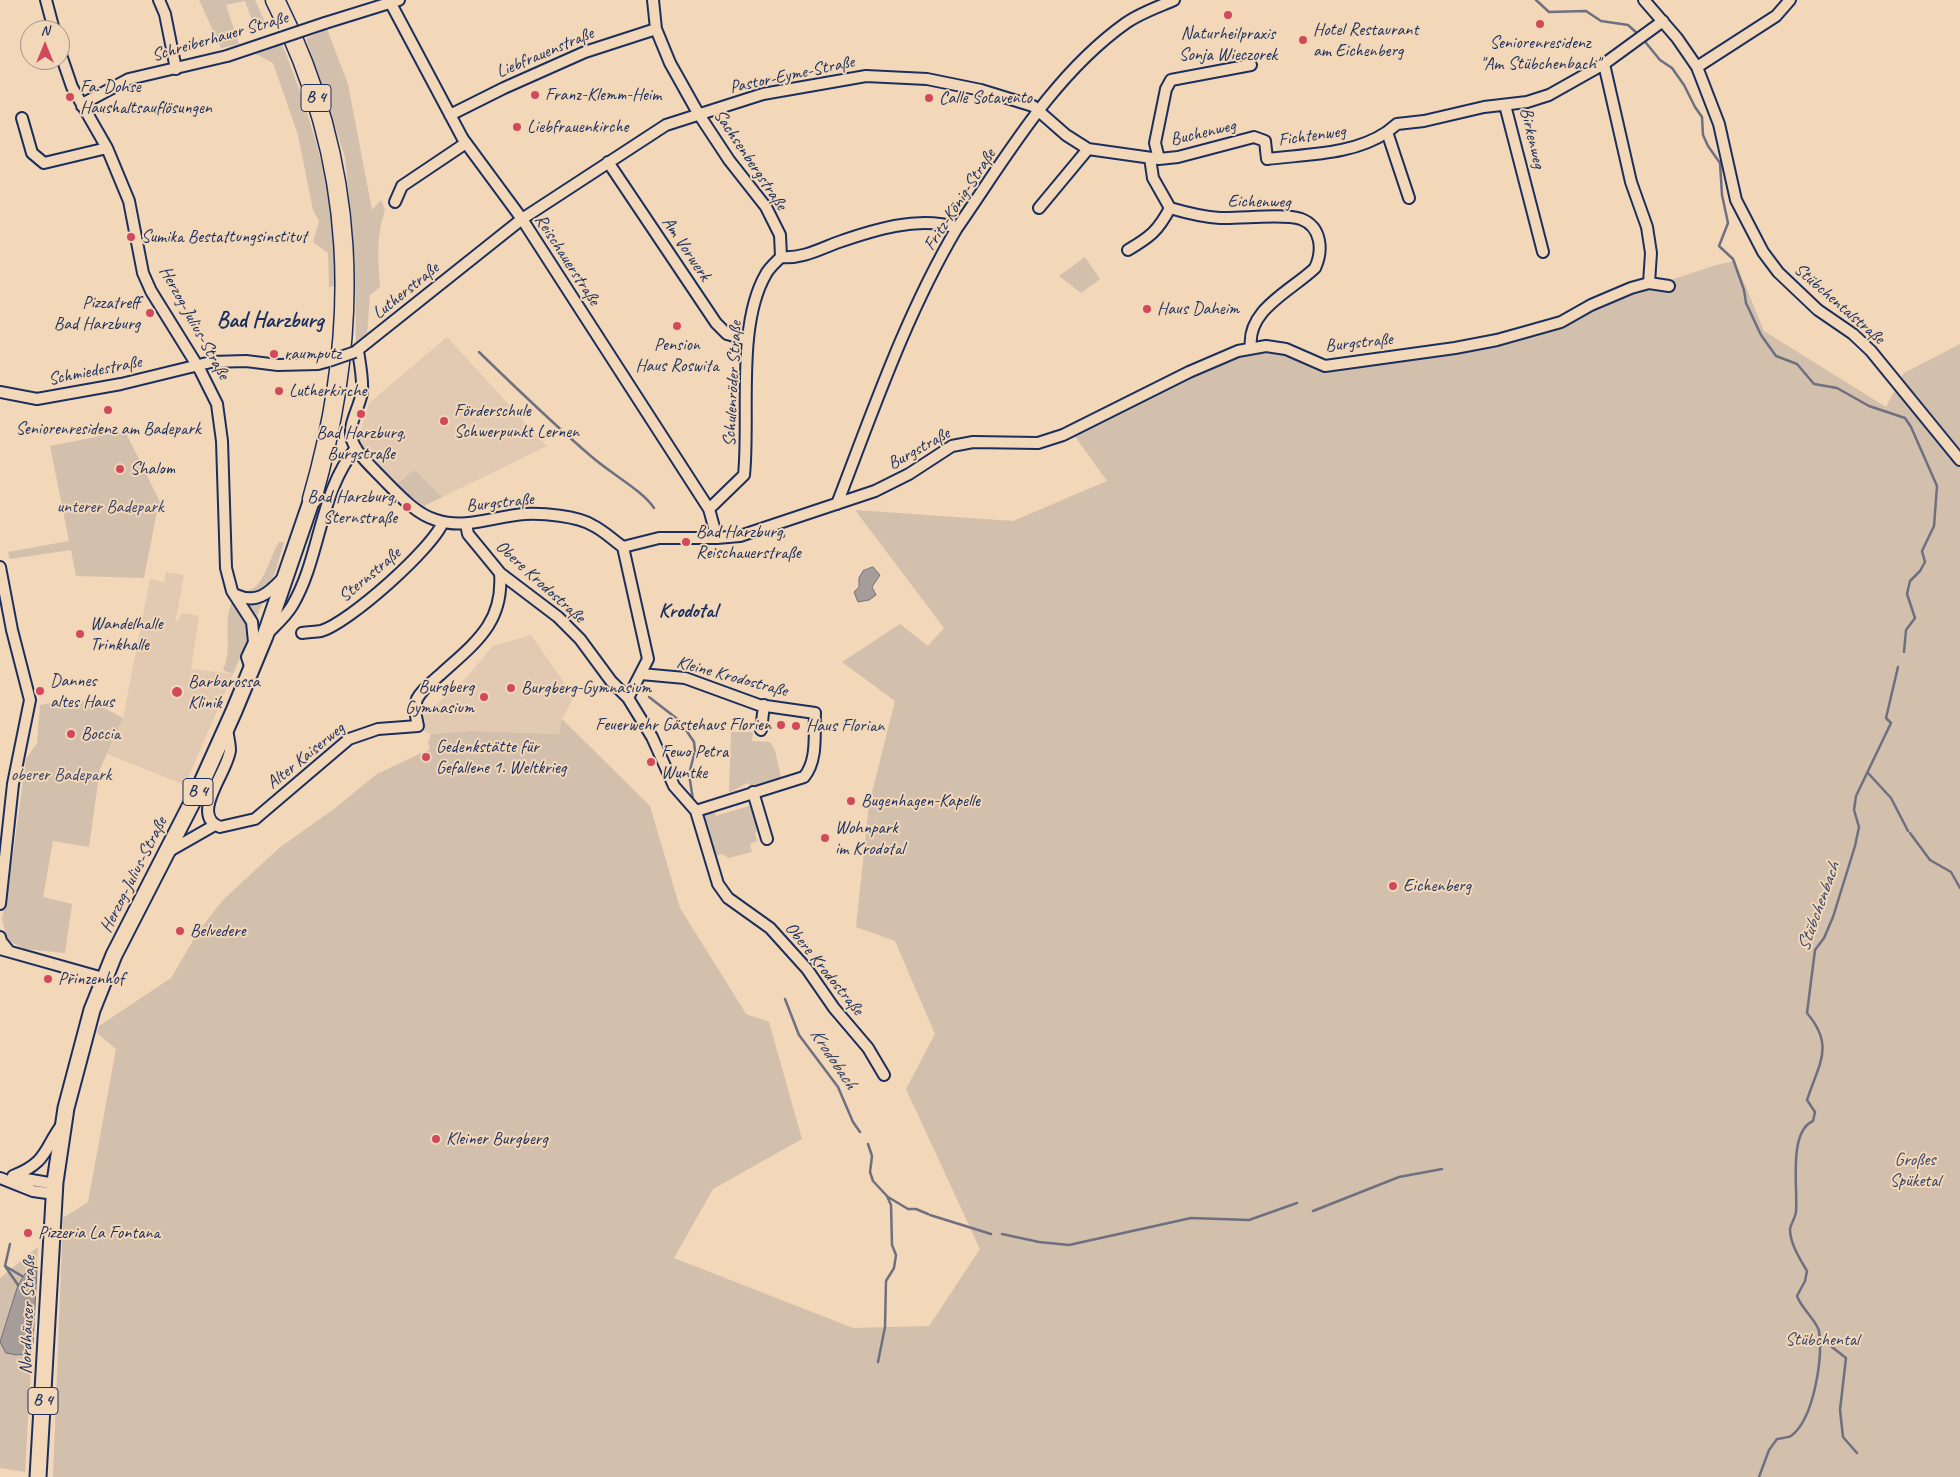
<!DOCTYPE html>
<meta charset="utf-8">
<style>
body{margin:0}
#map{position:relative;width:1960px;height:1477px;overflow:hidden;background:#f2d7b9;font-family:Caveat,sans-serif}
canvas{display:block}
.north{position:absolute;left:20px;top:20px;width:50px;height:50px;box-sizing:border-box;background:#f2d7b9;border:1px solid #9c9495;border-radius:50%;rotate:0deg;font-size:14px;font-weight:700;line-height:20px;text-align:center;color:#1b2f5e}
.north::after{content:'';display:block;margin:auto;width:18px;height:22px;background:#d1495b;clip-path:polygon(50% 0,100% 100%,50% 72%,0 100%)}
</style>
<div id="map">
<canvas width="1960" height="1477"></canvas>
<div class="north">N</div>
</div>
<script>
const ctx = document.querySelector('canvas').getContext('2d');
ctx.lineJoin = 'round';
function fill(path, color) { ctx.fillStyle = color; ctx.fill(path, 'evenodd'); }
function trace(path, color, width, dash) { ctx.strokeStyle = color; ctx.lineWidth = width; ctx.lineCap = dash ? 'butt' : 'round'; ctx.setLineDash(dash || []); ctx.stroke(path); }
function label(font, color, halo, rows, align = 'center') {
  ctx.font = font + ' Caveat,sans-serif'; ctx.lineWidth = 4; ctx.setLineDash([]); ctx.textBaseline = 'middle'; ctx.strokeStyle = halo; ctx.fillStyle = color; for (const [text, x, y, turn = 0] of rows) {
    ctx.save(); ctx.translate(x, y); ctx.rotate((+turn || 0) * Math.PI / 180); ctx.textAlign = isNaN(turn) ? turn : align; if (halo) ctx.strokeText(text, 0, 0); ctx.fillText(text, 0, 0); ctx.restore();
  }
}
fill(new Path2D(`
 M447,337L547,446L424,506L396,485L365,450L358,440L369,403Z
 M166,572L184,575L175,624L182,613L199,616L191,669L233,674L185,785L107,754L123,718L150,579L164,582Z
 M531,635L574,697L562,719L560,734L471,731L431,734L424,731L420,719L465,679L493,646Z`), '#e2cab2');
fill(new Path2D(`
 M199,0H255L267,27L256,32L245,1L226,5L239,44L221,48Z
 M327,29L348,84L372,210L381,200L385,210C376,236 378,260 380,287L370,295L367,335L356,342L355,262L345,157L306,39Z
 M282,44C304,100 324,158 332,217C336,240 334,264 335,286L329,287L328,253L313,242L319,221L313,210L298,135L273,63L254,53Z
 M1085,257L1100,279L1081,293L1059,276Z
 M1735,261L1764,331L1886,407L1904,373L1960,344V1477H53L63,1218L88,1202L116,1049L97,1033L99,1026L171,978L198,932L223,900L279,848L334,809L377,774L430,749L428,743L431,734L471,731L559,734L562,719L650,806L680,908L746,1014L769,1022L802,1139L713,1189L674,1258L853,1328L929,1326L980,1249L906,1089L935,1034L895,941L856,927L869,804L895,701L842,662L900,624L928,646L944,628L855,510L1013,521L1107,481L1074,435L1232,355L1260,350L1285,352L1320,369L1363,364L1557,318L1716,265Z
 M125,431L165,512L157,511L144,578L76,576L71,550L10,559L8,552L69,541L50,446Z
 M414,470L442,497L424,506L396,485Z
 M279,542H284L276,570L233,674L223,670C233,649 223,625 231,604C236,592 250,593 258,584C266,576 272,553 279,542Z
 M73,699L97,704L123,718L100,769L89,847L53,841L43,897L72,904L65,953L25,949L7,940L2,919L9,883L26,759L37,743L40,705Z
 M731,732H753L752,741L770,742L775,750L781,778L752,786L747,783L729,793Z
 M752,805L760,828L755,833L757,841L750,844L752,852L728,858L723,854L716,856L702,812L713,808L716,816Z
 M38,1247L25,1472L0,1468V1278Z`), '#d2bfac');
const water = new Path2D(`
 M873,567L880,575L872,587L876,595L869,600L858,602L854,592L859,587V578L863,571Z
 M37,1270L33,1343L24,1354L17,1355L6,1353L0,1342L18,1285L25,1274Z`);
fill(water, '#a69c99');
trace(water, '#6e7081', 1);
trace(new Path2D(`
 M1536,0L1549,12L1586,11L1601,21L1628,25L1638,34
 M1642,38L1660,60L1672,68L1684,85L1695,107L1702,117L1703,135L1708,146L1720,163L1722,195L1728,223L1719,246L1733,259L1744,290L1746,303L1761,335L1776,356L1797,364L1814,384L1837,388L1869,406L1905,418L1911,427L1937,486L1934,526L1922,551L1925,562L1920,571L1910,581L1907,594L1915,618L1906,630L1904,652
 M479,352C516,388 553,424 592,457C610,473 642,490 654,508
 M649,697L680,721L694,742L695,751L689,774L693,800
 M1868,773L1891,798L1908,831
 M1910,833L1930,860L1951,872L1960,888
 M785,999L799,1035L838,1087L853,1122L860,1132
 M868,1144L872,1156L870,1172L873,1181L887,1196L891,1205L892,1245L896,1255L894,1268L886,1281L885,1327L878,1362
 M888,1197L908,1209H916L928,1214
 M1313,1211L1399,1177L1442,1169
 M930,1215L991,1234
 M1002,1234L1039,1242L1069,1245L1191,1218L1249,1220L1297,1203
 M10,1244L5,1266L22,1276
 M5,1266L18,1285
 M1832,1347L1846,1358L1840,1410L1843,1437L1857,1453
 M1759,1477L1769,1450L1777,1439C1781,1438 1787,1438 1791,1436C1814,1419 1823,1358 1819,1331C1817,1321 1801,1308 1797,1296L1805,1281L1807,1271C1800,1259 1790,1244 1790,1229C1791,1223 1796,1217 1796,1211C1798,1188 1788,1132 1813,1121L1815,1112L1807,1100C1819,1063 1835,1046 1807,1013L1815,950L1824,938L1833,917L1855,846L1859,827L1854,810L1856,796L1891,723L1886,718L1898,667`), '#6e7081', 2.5);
const street = new Path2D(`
 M46,0L54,30
 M159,0L165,14L176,69
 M389,0L463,139L522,219L709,509L717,538
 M653,0L656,29L670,63L698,113L729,160L766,207L780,235L781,257
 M1644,0L1677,38L1697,67L1719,124L1736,200L1763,252L1778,272L1818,310L1853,334L1871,351L1960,460
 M325,23L399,0
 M60,52L72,87L107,148L129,201L143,273L151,291L200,370L217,404L222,441L226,568L232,591L252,622L254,642L247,657L251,669
 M1604,64L1631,182L1647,227L1651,253L1649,283
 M1697,67L1776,16L1790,0
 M1505,105L1543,252
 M82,106L86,102L129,79L227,56
 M450,115L504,88L585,52L656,29
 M22,118L32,153L44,163L107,148
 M1150,158L1153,178L1170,208C1187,213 1203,217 1220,218C1241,219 1283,213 1301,219C1322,227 1323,251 1315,268C1291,291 1246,310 1251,348
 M1159,159L1155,143L1166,89L1171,80L1251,65
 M608,162L716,323L727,334L748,340
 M1409,198L1387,132L1397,124L1424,121L1484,107L1527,102L1549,95L1604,64L1663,21
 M395,202L402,186L466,143
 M1039,208L1088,149
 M1128,250C1150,237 1158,231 1170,208
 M358,351C360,364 363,378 362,392C360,407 347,425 352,440C357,455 374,469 385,481C399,495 416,514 436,520C466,530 495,516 525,514C543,513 577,516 592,525C603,530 613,540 623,547L659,538H717L740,536L875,491L909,474L952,446L973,442L1038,443L1063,435L1189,372L1238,351L1266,346L1286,349L1325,366L1455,348L1497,340L1561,322L1591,305L1631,288L1649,283L1669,286
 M355,352L522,219L666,125L763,94L866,76L927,79L981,90L1033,106L1066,135L1088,149L1159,159L1178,157L1254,137L1265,141L1267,159C1307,154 1353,155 1387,132
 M0,392L37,399L121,384L211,362L246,361L278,365L318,364L329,361
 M837,504C873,411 906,314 957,228C1007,156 1053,75 1126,23C1140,13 1158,7 1174,0
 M709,509L744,475C750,417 736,325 766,274C769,268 776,262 781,257C801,259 818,250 836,243C873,230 919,215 957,228
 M466,524L468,534L500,573L558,617L580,639L611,681L628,698L652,737L674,786L696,811L718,884L728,898L770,928L807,969L834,1008L868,1048L884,1075
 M623,547L648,659L628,698
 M0,567L12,630L30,700L13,784L0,904
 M236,595C256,604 268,594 281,580
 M269,632C277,624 286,616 292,606C321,557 319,492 356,448
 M302,633C308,632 315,632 321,631C349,623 433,548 443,522
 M641,674L685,678L759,705L815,713C814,734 818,760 804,777L696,811
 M227,730C228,736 230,744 230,750C228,772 189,815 220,827L255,819L349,739L378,729L418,726C416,717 414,708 417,699C422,689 433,681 441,674C475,643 504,623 500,573
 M761,730L764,705
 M753,792L767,839
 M166,853L215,825
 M0,937L1,941L9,951
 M0,949L103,978
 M13,1176C48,1162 43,1150 63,1123
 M14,1177L55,1184
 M0,1178L33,1191L54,1194`);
const primary = new Path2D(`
 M38,1477L55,1182L66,1108L92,1010L114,955L199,789L234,711L265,636L312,499`);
const highway = new Path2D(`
 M275,0C358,162 362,327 312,499`);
trace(street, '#1b2f5e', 14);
trace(primary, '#1b2f5e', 19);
trace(highway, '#1b2f5e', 21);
trace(street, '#f2d7b9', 10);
trace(primary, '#f2d7b9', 15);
trace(highway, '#f2d7b9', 18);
const streetBridge = new Path2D(`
 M227,56L325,23
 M329,361L355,352`);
trace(streetBridge, '#1b2f5e', 14, []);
trace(streetBridge, '#f2d7b9', 10);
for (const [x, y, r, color] of [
 [1228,15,5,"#d1495b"],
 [1540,24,5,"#d1495b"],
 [1303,40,5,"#d1495b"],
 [535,95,5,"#d1495b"],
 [70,97,5,"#d1495b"],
 [929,98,5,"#d1495b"],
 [517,127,5,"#d1495b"],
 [131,237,5,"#d1495b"],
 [1147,309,5,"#d1495b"],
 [150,313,5,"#d1495b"],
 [677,326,5,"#d1495b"],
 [274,354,5,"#d1495b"],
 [279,391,5,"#d1495b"],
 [108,410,5,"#d1495b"],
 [361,414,5,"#d1495b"],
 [444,421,5,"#d1495b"],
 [120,469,5,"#d1495b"],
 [407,507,5,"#d1495b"],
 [686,542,5,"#d1495b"],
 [80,634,5,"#d1495b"],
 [511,688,5,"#d1495b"],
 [40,691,5,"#d1495b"],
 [177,692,6,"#d1495b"],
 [484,697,5,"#d1495b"],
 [781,725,5,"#d1495b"],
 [796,726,5,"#d1495b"],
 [71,734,5,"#d1495b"],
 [426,757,5,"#d1495b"],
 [651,762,5,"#d1495b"],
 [851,801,5,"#d1495b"],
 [825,838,5,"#d1495b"],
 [1393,886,5,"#d1495b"],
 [180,931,5,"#d1495b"],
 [48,979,5,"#d1495b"],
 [436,1139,5,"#d1495b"],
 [28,1233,5,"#d1495b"]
]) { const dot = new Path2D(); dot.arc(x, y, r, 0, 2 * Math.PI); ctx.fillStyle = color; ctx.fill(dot); trace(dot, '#f2d7b9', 2); }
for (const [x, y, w] of [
 [316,98,30],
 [198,792,30],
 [43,1401,30]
]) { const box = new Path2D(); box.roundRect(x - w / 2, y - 13.5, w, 27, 4); ctx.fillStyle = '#f2d7b9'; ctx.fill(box); trace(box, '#1b2f5e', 1); }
label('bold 16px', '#1b2f5e', null, [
 ["B 4",316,98],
 ["B 4",198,792],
 ["B 4",43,1401]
]);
label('18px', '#1b2f5e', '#f2d7b9', [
 ["Hotel Restaurant",1313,30],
 ["am Eichenberg",1313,51],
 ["Naturheilpraxis",1228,34,"center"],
 ["Sonja Wieczorek",1228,55,"center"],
 ["Seniorenresidenz",1540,43,"center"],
 ["\"Am Stübchenbach\"",1540,64,"center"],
 ["Fa. Dohse",80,87],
 ["Haushaltsauflösungen",80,108],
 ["Franz-Klemm-Heim",545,95],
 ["Calle Sotavento",939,98],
 ["Liebfrauenkirche",527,127],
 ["Sumika Bestattungsinstitut",141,237],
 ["Pizzatreff",140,303,"right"],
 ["Bad Harzburg",140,324,"right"],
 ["Haus Daheim",1157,309],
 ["Pension",677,345,"center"],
 ["Haus Roswita",677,366,"center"],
 ["raumputz",284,354],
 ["Lutherkirche",289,391],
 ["Förderschule",454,411],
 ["Schwerpunkt Lernen",454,432],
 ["Seniorenresidenz am Badepark",108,429,"center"],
 ["Bad Harzburg,",361,433,"center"],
 ["Burgstraße",361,454,"center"],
 ["Shalom",130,469],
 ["Bad Harzburg,",397,497,"right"],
 ["Sternstraße",397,518,"right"],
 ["Bad Harzburg,",696,532],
 ["Reischauerstraße",696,553],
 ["Wandelhalle",90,624],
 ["Trinkhalle",90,645],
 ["Dannes",50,681],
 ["altes Haus",50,702],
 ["Barbarossa",188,682],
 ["Klinik",188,703],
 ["Burgberg",474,687,"right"],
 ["Gymnasium",474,708,"right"],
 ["Burgberg-Gymnasium",521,688],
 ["Feuerwehr Gästehaus Florien",771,725,"right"],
 ["Haus Florian",806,726],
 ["Boccia",81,734],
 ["Gedenkstätte für",436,747],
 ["Gefallene 1. Weltkrieg",436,768],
 ["Fewo Petra",661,752],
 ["Wuntke",661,773],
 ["Bugenhagen-Kapelle",861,801],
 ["Wohnpark",835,828],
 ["im Krodotal",835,849],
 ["Eichenberg",1403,886],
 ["Belvedere",190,931],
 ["Prinzenhof",58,979],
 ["Kleiner Burgberg",446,1139],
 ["Pizzeria La Fontana",38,1233]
], 'left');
label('18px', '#1b2f5e', '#f2d7b9', [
 ["Schreiberhauer Straße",220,37,-16],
 ["Liebfrauenstraße",545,53,-23],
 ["Pastor-Eyme-Straße",792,75,-12],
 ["Buchenweg",1203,133,-13],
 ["Fichtenweg",1312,136,-8],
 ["Birkenweg",1532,138,77],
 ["Sachsenbergstraße",750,160,56],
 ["Fritz-König-Straße",960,200,-57],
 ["Eichenweg",1259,202,1],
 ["Am Vorwerk",686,249,56],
 ["Reischauerstraße",567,260,57],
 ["Lutherstraße",406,291,-39],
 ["Stübchentalstraße",1839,304,41],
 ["Herzog-Julius-Straße",194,323,61],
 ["Burgstraße",1359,343,-6],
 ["Schmiedestraße",95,371,-11],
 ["Schulenröder Straße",733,384,-87],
 ["Burgstraße",919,449,-29],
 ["Burgstraße",500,503,-6],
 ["Sternstraße",370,575,-40],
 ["Obere Krodostraße",540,582,42],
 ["Kleine Krodostraße",732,677,15],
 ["Alter Kaiserweg",306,756,-39],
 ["Herzog-Julius-Straße",134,875,-63],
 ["Obere Krodostraße",824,969,51],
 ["Nordhäuser Straße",28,1315,-88]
]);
label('18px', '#36456a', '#f2d7b9', [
 ["unterer Badepark",110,507],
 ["oberer Badepark",61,775],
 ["Großes",1915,1160],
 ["Spüketal",1915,1181],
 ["Stübchental",1822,1340]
]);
label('italic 19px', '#37456a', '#f2d7b9', [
 ["Stübchenbach",1819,907,-70],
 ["Krodobach",833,1059,56]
]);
label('bold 20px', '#1b2f5e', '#f2d7b9', [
 ["Krodotal",688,612]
]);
label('bold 22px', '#1b2f5e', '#f2d7b9', [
 ["Bad Harzburg",270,321]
]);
</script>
